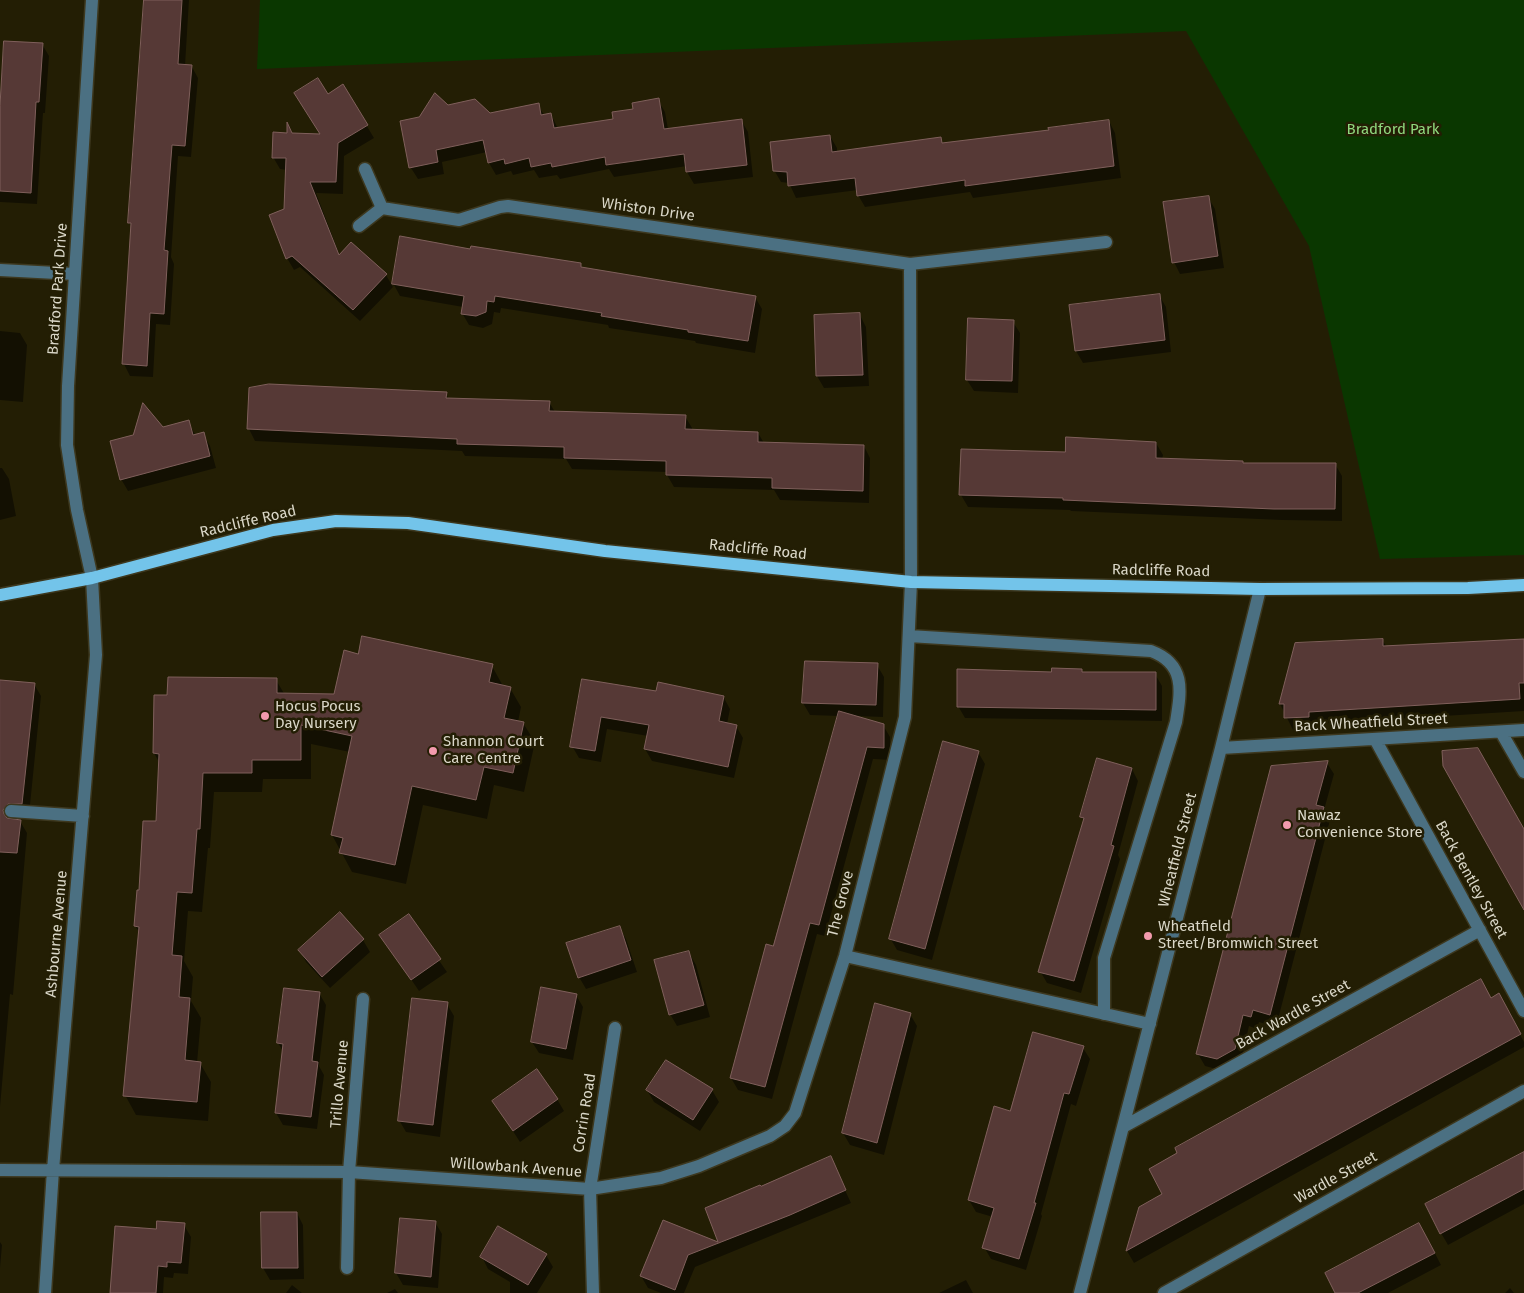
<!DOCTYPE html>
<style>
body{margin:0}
canvas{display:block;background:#231e04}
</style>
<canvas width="1524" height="1293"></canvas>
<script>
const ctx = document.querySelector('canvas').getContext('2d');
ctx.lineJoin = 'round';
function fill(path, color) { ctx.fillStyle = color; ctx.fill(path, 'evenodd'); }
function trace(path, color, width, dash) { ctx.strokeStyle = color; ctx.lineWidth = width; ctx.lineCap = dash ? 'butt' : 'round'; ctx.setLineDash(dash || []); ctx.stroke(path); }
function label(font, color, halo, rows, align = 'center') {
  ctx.font = font + ' "Fira Sans",sans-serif'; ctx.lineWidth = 5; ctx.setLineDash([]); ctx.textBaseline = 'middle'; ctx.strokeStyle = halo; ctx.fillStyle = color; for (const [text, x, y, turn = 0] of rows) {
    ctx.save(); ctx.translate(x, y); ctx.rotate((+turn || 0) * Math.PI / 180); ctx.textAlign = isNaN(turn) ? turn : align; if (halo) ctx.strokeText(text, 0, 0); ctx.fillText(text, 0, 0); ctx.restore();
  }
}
fill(new Path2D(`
 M260,0H1524V555L1380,559L1309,246L1186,31L257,69Z`), '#0a3700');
fill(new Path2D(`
 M145,0H189L185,66L192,67L198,78L191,157L178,156L171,257L174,264L170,325L156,324L153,377L130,376L124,364L132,228L129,222Z
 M42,44L49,56L45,113H43L37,204L0,202V128Z
 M343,86L374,138L344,156L343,194L316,193L340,256L386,275L393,287L360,321L300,267L294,270L287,258L285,210L287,170L280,169L273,157L288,134L289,127L293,134L322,136L328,95Z
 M658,100L665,112L668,129L741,120L748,132L753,177L694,184L687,172V166L614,177L609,169L560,179L557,175L539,178L534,170L513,175L511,171L496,175L489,163L487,152L442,162L444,174L418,179L411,168L420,118L448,107L490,114L538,105L544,115L551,114L558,129L615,120Z
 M1109,121L1115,133L1121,178L973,198L970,192L865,207L858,195V190L796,198L789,183L781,182L774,170L830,136L837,148V153L940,139L943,144L1050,131Z
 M1208,197L1215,209L1224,268L1180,274L1174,262Z
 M401,238L471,250L580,264L583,268L755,297L762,309L755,353L696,343L695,341L609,328L608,325L501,308L500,313L494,312L492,324L483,328L469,325L462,313L463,307L400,296L394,285L393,287Z
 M1159,295L1166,307L1171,352L1083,363L1076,351Z
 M860,315L866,327L869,386L824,388L817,376Z
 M1013,322L1020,333L1018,393L974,391L967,380Z
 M0,331L20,333L27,345L23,402L0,400Z
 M446,394L449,399L549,402L555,412L685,416L692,428V431L758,433L764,443L864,446L870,458L869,503L780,500L774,490L674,487L667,475V472L572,469L566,459L465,456L462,451L255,441L249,429Z
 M188,422L196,436L203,434L210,446L216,468L128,491L121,479Z
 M1156,443L1163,455L1162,460L1243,464H1335L1342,476V521L1282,520L1071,511L1070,510L968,507L961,495Z
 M0,468H2L9,479L16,516L0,520Z
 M1382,640L1387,647L1524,640V711L1315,724V729L1293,730L1280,704L1296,644Z
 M359,655L492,666L503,686L510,688L521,707L518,722L523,723L535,742L524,792L494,785L487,819L423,805L406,884L352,872L332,835L350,752L311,744V779H263L262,792H214L210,848H208L202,912L188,911L184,961L193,977L191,1001L201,1018L197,1063H200L211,1082L208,1121L136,1115L125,1095L140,933L135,926L141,891L157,823L160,764L154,753L169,696L276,680L285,695H335Z
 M877,665L884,677L883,717L856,716L883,725L890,737V760L873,759L825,936L817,934L772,1099L738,1090L731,1078L774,947L839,716L810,715L803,703Z
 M1081,670L1083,673L1155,674L1162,686V721L965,718L958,706L1053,673Z
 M583,680L657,693L724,698L730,709L727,724L736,726L743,738L734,778L652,761L645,749L648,736L607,729L601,762L579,758L572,746Z
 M0,681L34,684L41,696L29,815H15L11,820L20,821L27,833L13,995L10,994L0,1107Z
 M978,752L985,764L932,960L897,950L890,938Z
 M1327,763L1334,774L1324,810L1330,820L1276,1027L1259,1022L1257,1029L1249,1026L1241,1061L1224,1071L1205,1066L1198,1054Z
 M1132,769L1138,781L1118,855L1120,859L1081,993L1047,983L1040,971L1084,821L1081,816Z
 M408,916L447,972L419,991L381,935Z
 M619,927L626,939L637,972L586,989L579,977Z
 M363,940L370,952L330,988L306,962L300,950Z
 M689,953L696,965L710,1017L677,1026L670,1014Z
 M319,993L326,1005L319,1066L324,1075L317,1129L283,1125L276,1113L283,1051L278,1043Z
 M576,995L583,1007L573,1060L539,1053L532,1042Z
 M1498,995L1524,1042V1047L1134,1263L1127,1251L1140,1207Z
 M447,1004L454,1016L440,1137L406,1132L399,1120Z
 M910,1014L917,1026L884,1155L850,1145L843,1133Z
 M1083,1048L1090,1059L1076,1106L1071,1104L1041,1214L1042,1216L1026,1270L991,1259L984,1247L993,1217L976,1212L969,1200L1010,1112Z
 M647,1090H712L719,1102L700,1131L654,1102Z
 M557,1099L564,1111L520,1142L494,1102Z
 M830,1158L851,1203L695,1267L684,1293H661L648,1288L641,1276L663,1221L720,1244L706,1209Z
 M1524,1164V1204L1448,1245L1441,1233Z
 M297,1213L303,1225L304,1279L270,1280L263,1268Z
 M435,1222L442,1234L438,1288L403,1285L396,1273Z
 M184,1225L191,1237L188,1274L174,1273L173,1278L164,1277L163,1293H111L157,1230Z
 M1426,1236L1441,1265L1388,1293H1336Z
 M0,1242L2,1245L0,1268Z
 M546,1255L553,1267L537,1293H510V1282L488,1269L482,1257Z
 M966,1280L973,1293H939Z
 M292,1285L302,1293H286Z
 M1510,1288L1514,1293H1505Z
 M395,1289L398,1293H387Z`), '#0007');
const building = new Path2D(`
 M144,0H182L178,64L192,65L185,146L172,145L164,250L168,251L164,314L150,313L147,366L122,364L131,223H128Z
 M4,41L43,43L39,102H36L31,193L0,191V106Z
 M318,78L328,94L343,84L368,125L338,143L336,182H310L339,255L351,242L387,274L353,310L292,256L286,259L269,215L284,209L286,158H272L273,132L287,133V122L292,133L320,134L294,93Z
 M435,93L448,105L475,99L490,113L539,103L541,115L551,113L554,128L613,119L612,112L633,109L632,103L659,98L664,129L742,119L747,165L686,172L684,154L606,165L605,157L552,167L551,163L531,167L529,158L505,164L504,159L488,163L483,140L436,150L438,162L409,168L400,121L419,117Z
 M1109,120L1114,166L965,186V180L857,196L855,178L788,186L787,172L773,171L770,142L830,135L832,152L941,137L942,143L1049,130L1048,128Z
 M1209,196L1218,256L1172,263L1163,202Z
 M400,236L470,249L471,246L581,263V267L756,296L748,341L688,332V330L601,316L602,313L495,296L494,302L487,301L486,312L476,316L461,314L464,296L392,284Z
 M1160,294L1165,340L1075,351L1069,305Z
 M860,313L863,375L816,376L814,315Z
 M968,318L1014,320L1012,381L966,380Z
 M269,384L447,392L446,398L550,401L549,411L686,415L685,429L758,432V442L864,445L863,491L772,488V478L666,475V461L564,458V447L457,444V439L247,429L249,388Z
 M143,403L163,427L189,420L193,435L204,432L210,456L120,480L110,441L133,435Z
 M1066,437L1156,442V458L1243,461V463H1336L1335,509H1274L1063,500V498L959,495L961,449L1065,452Z
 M362,636L493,664L489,682L511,687L504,718L524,722L513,773L484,767L476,800L412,786L395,865L339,853L343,838L331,835L352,736L301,725V760H252V773H203L200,829H197L192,893L177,892L172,955L182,956L179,997L190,998L185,1060L201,1062L197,1102L123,1096L139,927L134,926L137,890H139L143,821H156L159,754L153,753L154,695H167L168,677L277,678V693L334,694L344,650L358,654Z
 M1383,639V646L1524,639V683H1519L1520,699L1309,712V717L1284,718V704H1279L1295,643Z
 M805,661L878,663L876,705L802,703Z
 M1052,668L1082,669V672H1156V710L957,707V669L1051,672Z
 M582,679L656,691L658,682L724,696L719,721L737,725L728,767L644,749L649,725L601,717L595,751L570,747Z
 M0,680L35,683L22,804H8L3,810L4,814L7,818L21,820L17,853L0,852Z
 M839,711L884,724V748L867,747L819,925L810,923L765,1087L730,1078L766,944L773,946Z
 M943,741L979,751L925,949L889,939Z
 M1478,748L1524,829V910L1443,766L1442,751Z
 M1097,758L1132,768L1111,845L1114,846L1074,981L1038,972L1084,818L1080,817Z
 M1328,761L1316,805L1324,807L1270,1015L1253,1010L1251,1017L1243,1015L1235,1049L1217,1059L1196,1054L1271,766Z
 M340,912L364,939L322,977L298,950Z
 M409,914L441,959L411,980L379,935Z
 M620,926L631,960L578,978L566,943Z
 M689,951L704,1005L669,1015L654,960Z
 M1481,979L1491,998L1499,993L1521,1034L1126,1251L1139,1207L1162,1194L1149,1169L1177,1153L1175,1148Z
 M541,987L577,994L566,1049L531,1042Z
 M284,988L320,992L312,1061L318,1062L311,1117L275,1113L283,1044L277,1043Z
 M412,998L448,1002L433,1125L398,1121Z
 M875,1003L911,1013L877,1143L842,1133Z
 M1033,1032L1084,1046L1069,1094L1064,1093L1034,1203H1036L1019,1259L982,1248L994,1208L968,1200L994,1106L1010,1111Z
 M666,1060L713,1089L693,1120L646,1090Z
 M537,1069L558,1099L513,1131L492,1101Z
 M1524,1152V1189L1440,1234L1425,1204Z
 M831,1156L846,1190L790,1215L688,1255L675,1290L640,1276L663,1220L718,1242L705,1208L760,1185L761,1186Z
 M261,1212H297L298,1268H262Z
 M400,1218L436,1221L431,1277L395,1273Z
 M157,1221L185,1223L181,1263L167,1262V1267L158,1266L156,1293H110L115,1226L156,1229Z
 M1419,1223L1435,1253L1358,1293H1335L1325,1273Z
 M498,1226L547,1254L528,1285L480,1257Z`);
fill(building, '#563936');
trace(building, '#7f5f5b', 1);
const minor = new Path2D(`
 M382,208L459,220L500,207L508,206L910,264L1106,242
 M359,226L382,208L365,169
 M0,270L75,274
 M909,636L1151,651C1186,664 1181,691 1176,722L1104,958V1014
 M1501,732L1524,772
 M1375,739L1524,1011
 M1221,748L1524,730
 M11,811L83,816
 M845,956L1150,1024
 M1123,1127L1480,930
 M0,1170L349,1172L590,1189L661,1178L699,1166L770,1136L785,1126L795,1113L845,956L905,717L911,582L910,264
 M347,1268L349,1172L363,999
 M45,1293L53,1170L96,655L92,578L77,510L67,445L68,386L92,0
 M593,1293L590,1189L615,1028
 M1080,1293L1221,748L1260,589
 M1164,1293L1524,1091`);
const major = new Path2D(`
 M0,595L92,578L273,530L336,521L408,523L605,551L911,582L1260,589L1468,588L1524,585`);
trace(minor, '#3d381f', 15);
trace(major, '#3d381f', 15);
trace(minor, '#4b7082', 12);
trace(major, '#73c4ea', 12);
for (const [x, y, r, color] of [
 [265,716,5,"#f29aad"],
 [433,751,5,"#f29aad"],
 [1287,825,5,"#f29aad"],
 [1148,936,5,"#f29aad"]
]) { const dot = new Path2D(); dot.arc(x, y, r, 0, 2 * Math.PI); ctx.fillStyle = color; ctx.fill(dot); trace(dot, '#231e04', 2); }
label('15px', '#90d97e', '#231e04', [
 ["Bradford Park",1393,130]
]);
label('15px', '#dad7c8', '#231e04', [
 ["Whiston Drive",648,210,8],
 ["Bradford Park Drive",58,289,-86],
 ["Radcliffe Road",248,522,-13],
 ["Radcliffe Road",758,550,6],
 ["Radcliffe Road",1161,571,1],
 ["Back Wheatfield Street",1371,723,-3],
 ["Wheatfield Street",1178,850,-76],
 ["Back Bentley Street",1471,880,61],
 ["The Grove",841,904,-76],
 ["Ashbourne Avenue",57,934,-85],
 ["Back Wardle Street",1293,1015,-29],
 ["Trillo Avenue",340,1084,-85],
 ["Corrin Road",585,1113,-81],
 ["Willowbank Avenue",516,1168,4],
 ["Wardle Street",1336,1178,-29]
]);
label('15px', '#dad7c8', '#231e04', [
 ["Hocus Pocus",275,707],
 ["Day Nursery",275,724],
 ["Shannon Court",443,742],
 ["Care Centre",443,759],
 ["Nawaz",1297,816],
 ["Convenience Store",1297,833],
 ["Wheatfield",1158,927],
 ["Street/Bromwich Street",1158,944]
], 'left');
</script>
